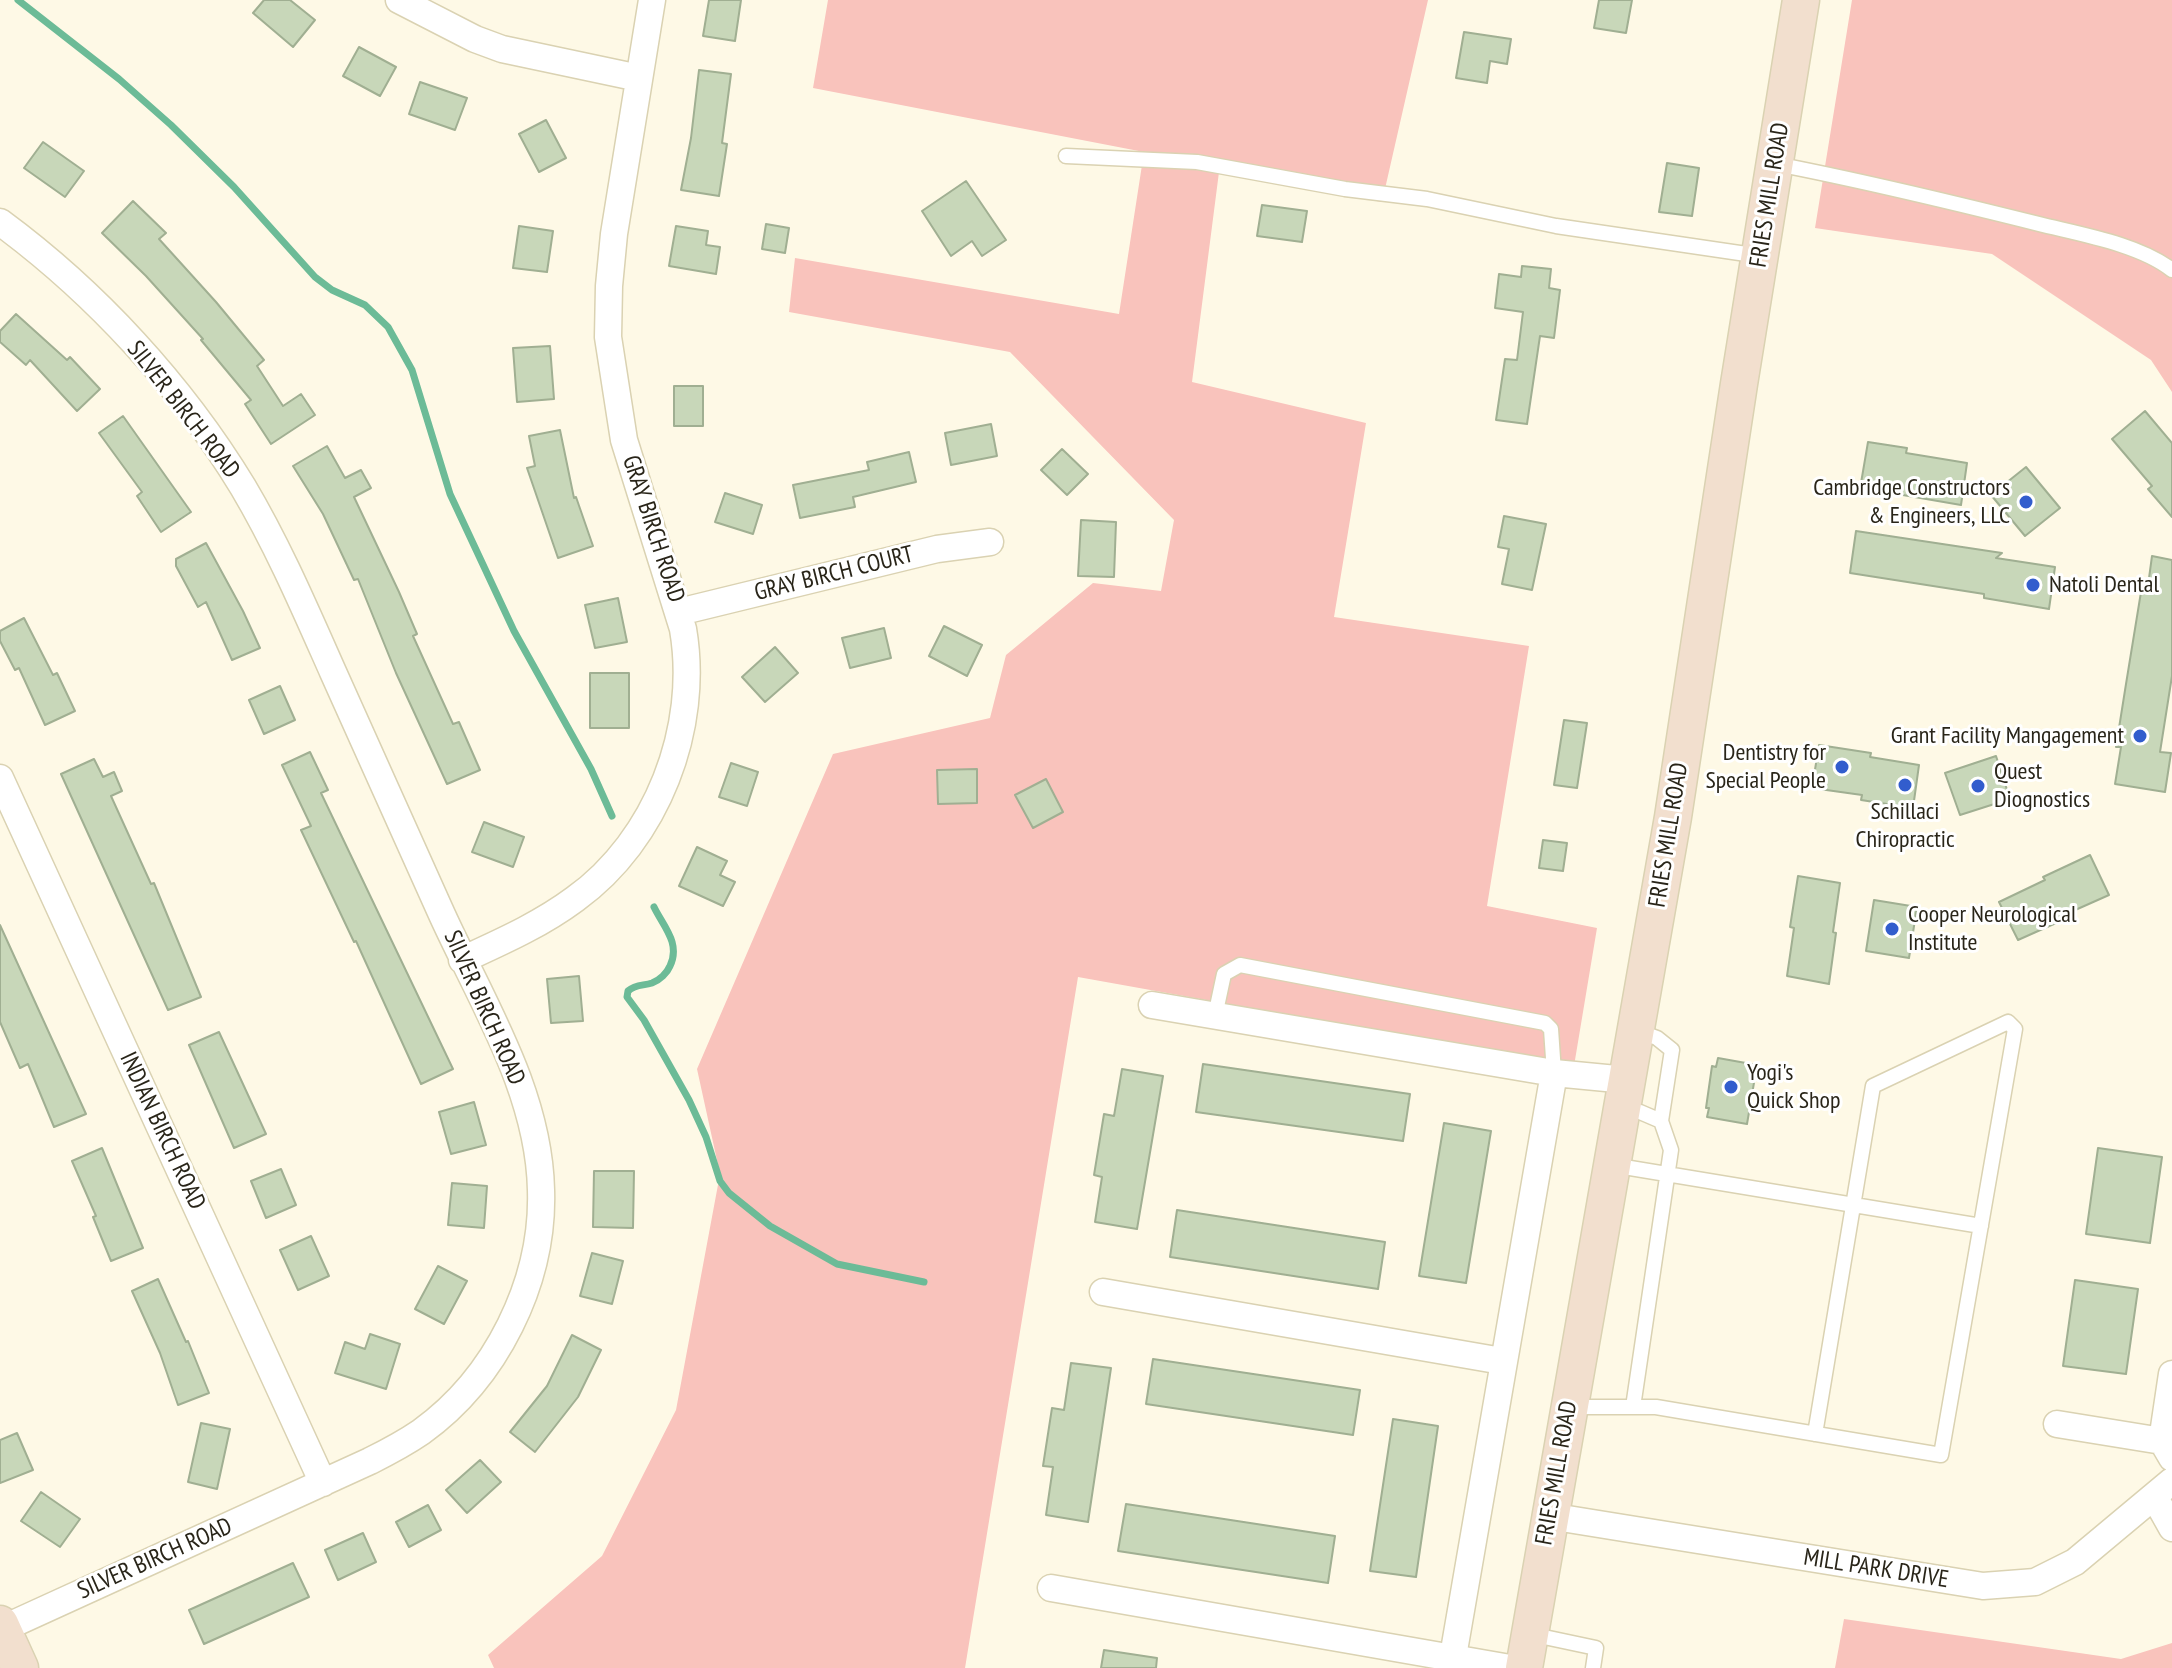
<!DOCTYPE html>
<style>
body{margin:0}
canvas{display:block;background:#fef9e6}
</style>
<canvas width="2172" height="1668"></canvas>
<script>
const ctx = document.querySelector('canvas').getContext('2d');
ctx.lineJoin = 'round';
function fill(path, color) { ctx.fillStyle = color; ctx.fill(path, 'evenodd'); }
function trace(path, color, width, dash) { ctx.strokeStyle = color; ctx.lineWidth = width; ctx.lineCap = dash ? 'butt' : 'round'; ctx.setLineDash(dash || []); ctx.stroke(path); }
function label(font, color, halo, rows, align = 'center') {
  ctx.font = font + ' "PT Sans Narrow",sans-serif'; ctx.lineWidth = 6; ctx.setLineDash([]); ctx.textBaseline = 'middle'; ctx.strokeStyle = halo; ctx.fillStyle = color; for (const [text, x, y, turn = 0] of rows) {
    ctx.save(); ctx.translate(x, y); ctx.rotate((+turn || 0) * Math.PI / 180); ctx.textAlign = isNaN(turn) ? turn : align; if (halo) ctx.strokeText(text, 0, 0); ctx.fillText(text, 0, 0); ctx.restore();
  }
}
fill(new Path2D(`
 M828,0H1428L1382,202L1219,172L1192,382L1366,423L1334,617L1529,646L1487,906L1597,928L1574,1066L1078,977L965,1668H494L488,1655L602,1556L676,1410L720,1174L697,1069L833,754L990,718L1006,655L1093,583L1161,591L1174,520L1010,352L789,312L795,258L1119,314L1144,152L813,88Z
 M1852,0H2172V392L2151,360L1992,254L1815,228Z
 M1844,1619L2121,1659L2172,1643V1668H1835Z`), '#f9c3bc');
trace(new Path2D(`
 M18,0L119,79L171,125L234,187L315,277L332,290L365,305L388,327L412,370L450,494L514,631L591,769L612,816
 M654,907C663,926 681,943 670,966C667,973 660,980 652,983C643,986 636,984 628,991L627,997L644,1020L689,1100L706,1137L720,1181L729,1193L770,1226L837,1264L924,1282`), '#6cbb97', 7);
const building = new Path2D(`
 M264,0H290L315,20L293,47L253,13Z
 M709,0H741L735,41L703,36Z
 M1599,0H1632L1626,33L1594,28Z
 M1464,32L1511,39L1507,64L1490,61L1487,83L1456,78Z
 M359,47L396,67L380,96L343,76Z
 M699,70L731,74L722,143L727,144L719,196L681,190L691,138Z
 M420,82L467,98L455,130L409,114Z
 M546,120L566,158L539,172L519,134Z
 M43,142L84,171L65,197L24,168Z
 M1667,163L1699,168L1692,216L1659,212Z
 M966,181L1006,240L982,256L972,241L951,256L922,211Z
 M133,201L166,233L159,239L216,302L264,360L257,366L283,406L301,394L315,415L271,444L245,404L251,400L201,340L203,339L146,276L102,233Z
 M1262,205L1307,211L1302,242L1257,236Z
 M766,224L789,228L785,253L762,249Z
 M519,226L553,231L547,272L513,268Z
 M676,226L708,231L706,245L720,247L716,274L669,266Z
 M1522,266L1551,269L1549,288L1560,290L1554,338L1540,336L1527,424L1496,420L1505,359L1517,360L1523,312L1495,308L1499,274L1521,277Z
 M16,314L67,360L70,357L100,389L77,411L30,360L26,365L0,342V331Z
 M550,346L554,399L517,402L513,348Z
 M674,386H703V426H674Z
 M2145,411L2172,443V517L2148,489L2152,486L2112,439Z
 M123,416L191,512L161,532L137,496L142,492L99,433Z
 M991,424L997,456L951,465L945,433Z
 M560,430L574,498L576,497L593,546L558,558L527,468L535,466L529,436Z
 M1868,442L1907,448L1906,453L1967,463L1961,505L1897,494L1898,490L1861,483Z
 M327,446L345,478L361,470L371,488L354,497L399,592L417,634L413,636L453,724L459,722L480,770L447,784L396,673L358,579L354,580L323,514L293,466Z
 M1062,449L1088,474L1067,495L1041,470Z
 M909,452L916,482L853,497L855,507L800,518L793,485L869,470L867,462Z
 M2026,467L2060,508L2025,536L1991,495Z
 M725,493L762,505L753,534L715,522Z
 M1504,516L1546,524L1532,590L1502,584L1509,549L1498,547Z
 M1081,520L1116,522L1114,577L1078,576Z
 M1856,531L2002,553L1996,558L2055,567L2049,609L1984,598V594L1850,573Z
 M206,543L243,611L260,648L232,660L206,602L198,607L176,566V559Z
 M2152,556L2172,560V676L2160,752L2171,753L2165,792L2115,784L2121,747H2116L2126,684L2141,592L2147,593Z
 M618,598L627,642L595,648L585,605Z
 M24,618L53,675L57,673L75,711L45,725L19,668L15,670L0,641V631Z
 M944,626L982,645L967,676L929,656Z
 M884,628L891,658L850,668L842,638Z
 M775,647L798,673L765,702L742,677Z
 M590,673H629V728H590Z
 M280,686L295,720L264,734L249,700Z
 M1564,720L1587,723L1577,788L1554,785Z
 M1819,745L1871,753L1870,757L1919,765L1913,808L1861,800L1862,795L1812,788Z
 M310,752L328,790L321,793L453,1069L421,1084L356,941L354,942L301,830L311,826L282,765Z
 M1996,756L2010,799L1960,815L1945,773Z
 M94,759L103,777L114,772L122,791L111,796L151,884L154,883L201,997L168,1010L61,774Z
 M731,763L758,772L747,806L719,797Z
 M977,769V803L938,804L937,770Z
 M1046,779L1063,812L1033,828L1015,795Z
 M484,822L524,837L513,867L472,852Z
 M1543,840L1567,843L1563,871L1539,868Z
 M697,847L727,861L720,875L735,882L723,906L679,886Z
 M2090,855L2109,895L2064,915L2065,919L2018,940L1999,902L2045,880L2043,877Z
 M1798,876L1840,883L1833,932L1836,933L1829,984L1787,976L1794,928L1790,927Z
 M1874,900L1917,907L1909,958L1866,951Z
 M0,925L86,1114L54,1127L28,1064L20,1068L0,1022Z
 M579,976L583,1021L551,1023L547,979Z
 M219,1032L266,1134L234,1148L189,1045Z
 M1718,1058L1757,1065L1747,1124L1707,1117L1709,1108H1706L1712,1066L1716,1067Z
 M1203,1064L1410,1094L1403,1141L1196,1112Z
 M1122,1069L1163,1076L1137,1229L1095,1222L1102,1177L1094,1175L1104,1114L1114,1116Z
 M474,1102L486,1145L451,1154L439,1112Z
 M1444,1123L1491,1131L1466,1283L1419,1276Z
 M102,1148L143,1248L111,1261L93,1217L96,1216L72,1161Z
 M2098,1148L2162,1157L2150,1243L2086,1234Z
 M281,1169L296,1205L266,1218L251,1181Z
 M594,1171H634L633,1228L593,1227Z
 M452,1183L487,1186L484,1228L448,1225Z
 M1177,1210L1385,1242L1378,1289L1170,1257Z
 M311,1236L329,1276L298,1290L280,1250Z
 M592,1253L623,1261L612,1304L580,1296Z
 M438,1266L467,1281L444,1324L415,1309Z
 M158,1279L186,1342L188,1341L209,1393L178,1405L160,1353L132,1291Z
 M2075,1280L2138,1289L2126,1374L2063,1366Z
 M370,1334L400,1344L386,1389L335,1373L345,1342L365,1349Z
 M572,1335L601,1350L578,1397L535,1452L510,1432L547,1386Z
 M1153,1359L1360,1390L1353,1435L1146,1404Z
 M1071,1363L1111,1368L1088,1522L1046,1515L1053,1467L1043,1466L1052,1408L1064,1410Z
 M1393,1419L1438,1426L1416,1577L1370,1571Z
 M201,1423L230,1429L217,1489L188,1482Z
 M17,1433L33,1470L0,1483V1440Z
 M480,1460L501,1482L467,1513L446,1490Z
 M41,1492L80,1519L60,1547L21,1521Z
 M1126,1504L1335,1536L1328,1583L1118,1551Z
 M428,1505L441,1530L409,1547L396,1522Z
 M363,1533L376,1562L338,1580L325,1550Z
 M293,1563L309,1597L204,1644L189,1610Z
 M1104,1650L1157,1658L1156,1668H1101Z`);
fill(building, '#c8d7b9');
trace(building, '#a0af92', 2);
const lane = new Path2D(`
 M1066,156L1197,162L1345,189L1427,199L1556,226L1760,256
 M1776,164C1864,181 1951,202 2039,224C2079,234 2139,244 2172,270
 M1215,1016L1224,974L1240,965L1545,1023L1551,1029L1554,1073
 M1638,1031L1657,1038L1672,1050L1661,1121
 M1623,1110L1640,1112L1661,1121L1671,1150L1633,1407
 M1612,1165L1981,1226
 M1569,1407H1656L1941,1455L2015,1029L2008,1022L1873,1086L1815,1434
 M1530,1634L1596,1648L1593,1668`);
const street = new Path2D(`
 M399,0L475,39L502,49L639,78
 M0,222C95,292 181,385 243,487C278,546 305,609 333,672C368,751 404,829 439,908C479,998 539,1089 541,1190C544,1282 496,1378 421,1432C405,1443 388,1452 370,1461L2,1629
 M679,612L937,549L990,542
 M0,778L323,1483
 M462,960C501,942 540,925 575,899C657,840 700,728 683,629L624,440L608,337L609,286L614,234L652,0
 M1152,1005L1554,1073L1627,1080
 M1103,1292L1502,1361
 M2172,1374L2162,1441L2172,1458
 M2057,1424L2162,1441
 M2154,1496L2172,1528
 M1549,1516L1983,1586L2035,1582L2075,1562L2172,1481
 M1051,1588L1510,1668
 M1451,1668L1554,1073`);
const secondary = new Path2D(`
 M0,1624L20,1668
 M1524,1668L1673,817L1739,384L1801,0`);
trace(lane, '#dad2b2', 17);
trace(street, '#dad2b2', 29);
trace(secondary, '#dad2b2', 39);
trace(lane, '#fff', 14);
trace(street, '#fff', 26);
trace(secondary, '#f2dfce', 36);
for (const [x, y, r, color] of [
 [2026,502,8,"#325dcd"],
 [2033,585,8,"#325dcd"],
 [2140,736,8,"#325dcd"],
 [1842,767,8,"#325dcd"],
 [1905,785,8,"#325dcd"],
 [1978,786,8,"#325dcd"],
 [1892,929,8,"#325dcd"],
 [1731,1087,8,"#325dcd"]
]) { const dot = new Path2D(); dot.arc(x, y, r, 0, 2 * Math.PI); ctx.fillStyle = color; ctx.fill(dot); trace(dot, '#fff', 3); }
label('24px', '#292519', '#fff', [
 ["FRIES MILL ROAD",1770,195,-81],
 ["SILVER BIRCH ROAD",183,410,52],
 ["GRAY BIRCH ROAD",653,529,72],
 ["GRAY BIRCH COURT",834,574,-14],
 ["FRIES MILL ROAD",1669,835,-81],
 ["SILVER BIRCH ROAD",484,1008,66],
 ["INDIAN BIRCH ROAD",162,1131,65],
 ["FRIES MILL ROAD",1557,1473,-80],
 ["SILVER BIRCH ROAD",155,1559,-24],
 ["MILL PARK DRIVE",1876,1569,9]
]);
label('24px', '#292519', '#fff', [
 ["Cambridge Constructors",2010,488,"right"],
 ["& Engineers, LLC",2010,516,"right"],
 ["Natoli Dental",2049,585],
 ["Grant Facility Mangagement",2124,736,"right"],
 ["Dentistry for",1826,753,"right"],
 ["Special People",1826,781,"right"],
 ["Quest",1994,772],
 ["Diognostics",1994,800],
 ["Schillaci",1905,812,"center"],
 ["Chiropractic",1905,840,"center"],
 ["Cooper Neurological",1908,915],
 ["Institute",1908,943],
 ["Yogi's",1747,1073],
 ["Quick Shop",1747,1101]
], 'left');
</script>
